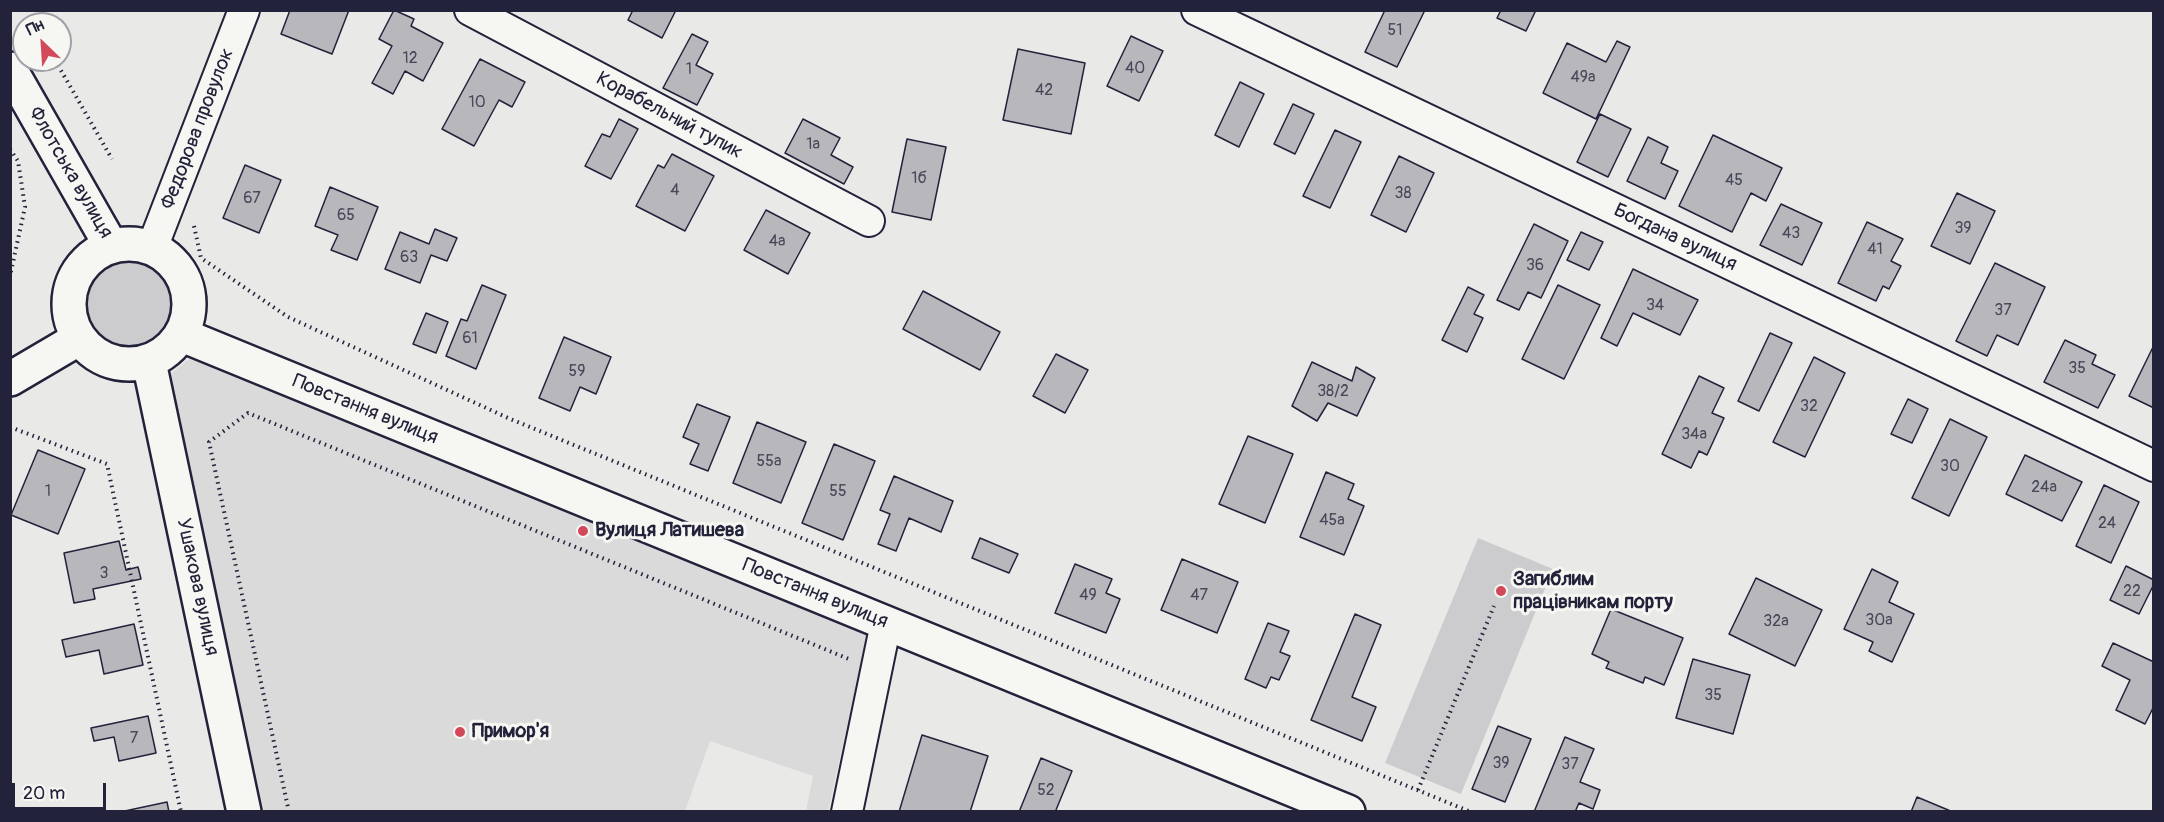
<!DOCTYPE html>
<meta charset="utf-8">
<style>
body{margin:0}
#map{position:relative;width:2164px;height:822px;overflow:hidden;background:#e9e9e7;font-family:Pangolin,sans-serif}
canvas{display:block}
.frame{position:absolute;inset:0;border:12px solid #22223b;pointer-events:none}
.north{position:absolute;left:12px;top:12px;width:60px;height:60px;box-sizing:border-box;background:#f6f6f2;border:2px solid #a1a1a9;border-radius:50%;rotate:335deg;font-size:16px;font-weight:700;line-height:24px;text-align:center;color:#22223b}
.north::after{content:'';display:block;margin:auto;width:21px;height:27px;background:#d1495b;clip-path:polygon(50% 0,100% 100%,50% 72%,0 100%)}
.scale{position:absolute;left:12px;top:783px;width:94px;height:27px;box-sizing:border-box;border:3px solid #22223b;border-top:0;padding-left:8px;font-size:18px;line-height:21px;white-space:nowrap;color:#22223b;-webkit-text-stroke:4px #f6f6f2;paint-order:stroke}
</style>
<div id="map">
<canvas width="2164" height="822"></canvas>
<div class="frame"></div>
<div class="north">Пн</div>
<div class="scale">20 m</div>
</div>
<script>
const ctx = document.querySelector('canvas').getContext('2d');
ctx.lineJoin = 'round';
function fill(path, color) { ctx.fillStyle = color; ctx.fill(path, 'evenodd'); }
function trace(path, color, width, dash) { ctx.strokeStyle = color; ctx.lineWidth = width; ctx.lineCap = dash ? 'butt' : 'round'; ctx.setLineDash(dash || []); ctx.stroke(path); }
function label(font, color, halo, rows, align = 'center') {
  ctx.font = font + ' Pangolin,sans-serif'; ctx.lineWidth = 6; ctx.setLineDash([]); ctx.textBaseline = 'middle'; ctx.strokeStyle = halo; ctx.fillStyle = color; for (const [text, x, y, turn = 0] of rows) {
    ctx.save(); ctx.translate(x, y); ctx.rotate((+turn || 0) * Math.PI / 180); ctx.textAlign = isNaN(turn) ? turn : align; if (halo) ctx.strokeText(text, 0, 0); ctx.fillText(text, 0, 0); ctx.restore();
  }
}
fill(new Path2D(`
 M193,356L867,636L828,811H806L813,776L710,741L685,811H264L168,376Z`), '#dadada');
fill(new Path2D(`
 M87 304a42 42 0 1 1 84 0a42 42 0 1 1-84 0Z
 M1478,538L1553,569L1461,794L1385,763Z`), '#ccccce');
const building = new Path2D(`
 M290,10H349L332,54L281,34Z
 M394,10L414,19L411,26L443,43L423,81L405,71L393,94L372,83L392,46L379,39Z
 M633,10H676L662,38L628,20Z
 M1385,10H1425L1397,67L1365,52Z
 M1501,10H1536L1526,31L1497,18Z
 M692,34L708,42L696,65L713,74L697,105L663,88Z
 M1131,36L1163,51L1139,101L1107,86Z
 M1617,41L1630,47L1596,119L1543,93L1567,43L1606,62Z
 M1018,49L1085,63L1071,134L1003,120Z
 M480,59L525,82L512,107L499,100L474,146L442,129Z
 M1240,82L1264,94L1239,147L1215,135Z
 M1293,104L1314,114L1295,154L1274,144Z
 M1600,114L1631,129L1608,177L1577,162Z
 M619,119L638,129L611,179L585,166L602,134L610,137Z
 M803,119L840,138L831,155L853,167L844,184L785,153Z
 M1335,130L1361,142L1330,208L1303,196Z
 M1713,135L1782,168L1766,201L1751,193L1732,232L1679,206Z
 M1648,137L1668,147L1661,163L1678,171L1665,199L1627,181Z
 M907,139L946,147L931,220L892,212Z
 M672,154L714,176L685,231L636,206L658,165L664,168Z
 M1399,156L1434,173L1406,232L1371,215Z
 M245,165L281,180L259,233L223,218Z
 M330,187L378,207L357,260L331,250L338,235L315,226Z
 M1957,193L1995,211L1970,264L1931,246Z
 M1781,204L1822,223L1802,265L1760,245Z
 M766,210L810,233L788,274L744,250Z
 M1867,222L1903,239L1891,261L1901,266L1889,289L1883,286L1876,301L1838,283Z
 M1534,224L1568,241L1541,298L1528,292L1519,310L1497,300Z
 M435,229L457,238L447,261L431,255L420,283L385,269L400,232L429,244Z
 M1581,232L1603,242L1589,270L1567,260Z
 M1995,263L2045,287L2018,345L1997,335L1987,356L1956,341Z
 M1633,269L1698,300L1680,335L1633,313L1617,346L1601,338Z
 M482,285L506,295L476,369L446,356L461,319L467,321Z
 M1558,285L1600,305L1564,379L1522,359Z
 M1468,287L1484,295L1474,314L1483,318L1467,352L1442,340Z
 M923,291L1000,332L980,370L903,329Z
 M426,313L448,322L436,353L413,344Z
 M1770,333L1792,343L1759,411L1738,401Z
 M564,337L611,357L596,394L580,387L570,411L539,398Z
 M2065,340L2096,355L2092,364L2115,375L2098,408L2044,382Z
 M2154,345V408L2129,396Z
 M1056,354L1088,370L1065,413L1033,396Z
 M1814,357L1845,373L1805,457L1773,442Z
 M1312,362L1352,381L1356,367L1375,378L1357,416L1328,403L1317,421L1292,406Z
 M1699,376L1724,388L1712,413L1724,418L1707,455L1699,451L1691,468L1662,454Z
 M1908,399L1928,409L1912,443L1891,434Z
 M697,404L730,417L708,471L690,464L699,444L683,437Z
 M1950,419L1987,437L1949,516L1912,498Z
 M757,422L806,442L781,503L733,483Z
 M1248,436L1293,454L1265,523L1219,504Z
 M834,444L875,461L843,540L802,523Z
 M38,450L85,469L58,534L11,515Z
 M2025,455L2082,482L2062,521L2006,494Z
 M1326,472L1354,484L1348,499L1364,506L1344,555L1300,537Z
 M894,476L953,501L941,532L909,518L896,551L878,544L890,514L880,510Z
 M2104,485L2139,502L2111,563L2076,546Z
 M980,538L1018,554L1009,573L972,558Z
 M119,541L126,570L138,567L141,579L93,589L95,599L74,603L64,553Z
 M1182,559L1238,582L1217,633L1161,610Z
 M1075,564L1112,579L1106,593L1120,599L1106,633L1055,613Z
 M2126,566L2154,580V584L2139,614L2110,600Z
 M1872,569L1898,582L1889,602L1914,614L1892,662L1869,651L1873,642L1844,629Z
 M1756,578L1822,610L1795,666L1729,634Z
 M1611,609L1683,638L1664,685L1645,677L1643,683L1606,668L1609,662L1592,654Z
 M1355,614L1381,625L1352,697L1376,707L1362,741L1311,720Z
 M1268,623L1289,631L1280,652L1290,656L1279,680L1271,677L1266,688L1245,679Z
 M134,624L143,665L104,674L99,650L66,657L62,640Z
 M2113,643L2154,662V706L2145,724L2116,710L2130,680L2102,666Z
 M1693,659L1750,675L1733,734L1676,718Z
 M148,716L156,753L119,761L114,737L94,741L91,728Z
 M1498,726L1531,739L1505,802L1472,789Z
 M922,735L988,756L970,812H899Z
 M1565,737L1594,749L1580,782L1600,790L1593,809L1579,803L1575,812H1534Z
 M1041,758L1072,771L1056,810L1058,812H1019Z
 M1917,797L1953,812H1911Z
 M167,802L169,812H120Z`);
fill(building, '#b8b8bc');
trace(building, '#22223b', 1.5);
const street = new Path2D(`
 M470,10L869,221
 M1197,10L2154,466
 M152,248L244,10
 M847,812L886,623`);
const secondary = new Path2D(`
 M10,69L111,246
 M69 304a60 60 0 1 1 120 0a60 60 0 1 1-120 0Z
 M182,335L1348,812
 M149,362L244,812
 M10,379L78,339`);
trace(street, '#22223b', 34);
trace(secondary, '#22223b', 38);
trace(new Path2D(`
 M27,10L35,24
 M55,60L112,159
 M10,149L18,161L25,207L10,276
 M194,226L201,258L288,317L508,418L1471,812
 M10,427L107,464L181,812
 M1418,790L1494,606
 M289,812L209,442L248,413L849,659`), '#22223b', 4, [1.5, 4.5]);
trace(street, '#f6f6f2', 30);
trace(secondary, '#f6f6f2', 33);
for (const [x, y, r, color] of [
 [583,531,6,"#d1495b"],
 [1501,591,6,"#d1495b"],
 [460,732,6,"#d1495b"]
]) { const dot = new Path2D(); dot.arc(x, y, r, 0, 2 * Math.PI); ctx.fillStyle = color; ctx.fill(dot); trace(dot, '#f6f6f2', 2); }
label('16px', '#48485b', null, [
 ["51",1395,31],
 ["12",410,59],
 ["40",1135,69],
 ["1",689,70],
 ["49а",1583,78],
 ["42",1044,91],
 ["10",477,103],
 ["1а",813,145],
 ["1б",919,179],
 ["45",1734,181],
 ["4",675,191],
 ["38",1403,194],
 ["67",252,199],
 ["65",346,216],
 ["39",1963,229],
 ["43",1791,234],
 ["4а",777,242],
 ["41",1875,250],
 ["63",409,258],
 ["36",1535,266],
 ["34",1655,306],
 ["37",2003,311],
 ["61",470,339],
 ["35",2077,369],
 ["59",577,372],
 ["38/2",1333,392],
 ["32",1809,407],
 ["34а",1694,435],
 ["55а",769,462],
 ["30",1950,467],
 ["24а",2044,488],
 ["1",48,492],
 ["55",838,492],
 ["45а",1332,521],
 ["24",2107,524],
 ["3",104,574],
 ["22",2132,592],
 ["49",1088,596],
 ["47",1199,596],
 ["30а",1879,621],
 ["32а",1776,622],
 ["35",1713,696],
 ["7",134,739],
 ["39",1501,764],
 ["37",1570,765],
 ["52",1046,791]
]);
label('20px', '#22223b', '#f6f6f2', [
 ["Корабельний тупик",669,116,28],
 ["Федорова провулок",198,129,-69],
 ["Флотська вулиця",70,173,60],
 ["Богдана вулиця",1675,238,25],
 ["Повстання вулиця",365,410,22],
 ["Ушакова вулиця",197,587,78],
 ["Повстання вулиця",815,594,22]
]);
label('bold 20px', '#22223b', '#f6f6f2', [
 ["Вулиця Латишева",595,531],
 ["Загиблим",1513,580],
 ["працівникам порту",1513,603],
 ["Примор'я",472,732]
], 'left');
</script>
